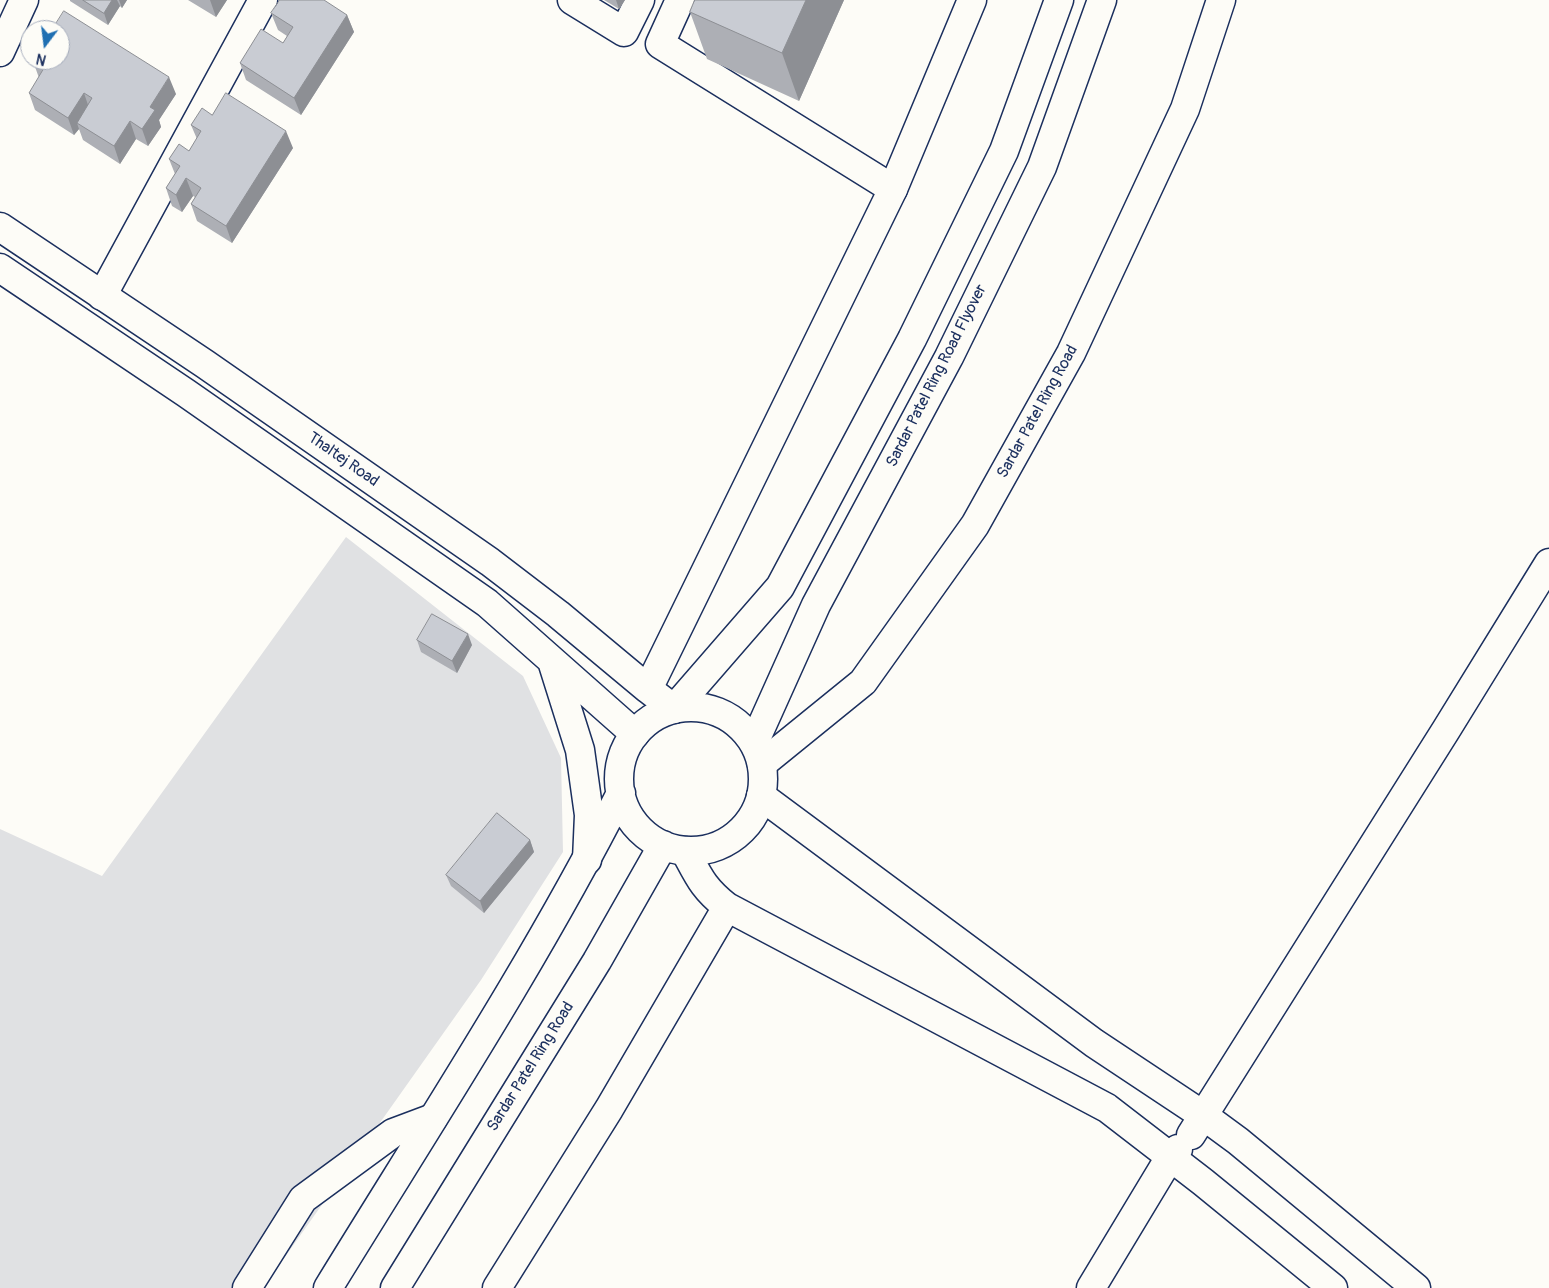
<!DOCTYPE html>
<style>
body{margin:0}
#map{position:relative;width:1549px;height:1288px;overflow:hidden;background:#fdfcf7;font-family:Pangolin,sans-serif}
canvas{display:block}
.north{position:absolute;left:20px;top:20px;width:50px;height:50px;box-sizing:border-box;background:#fdfcf7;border:1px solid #a3aaba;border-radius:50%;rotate:195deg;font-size:14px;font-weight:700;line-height:20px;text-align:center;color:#1b2f5e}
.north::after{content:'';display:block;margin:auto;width:18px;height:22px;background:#1f6fb2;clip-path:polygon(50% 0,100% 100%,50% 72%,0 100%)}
</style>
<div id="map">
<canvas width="1549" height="1288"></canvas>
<div class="north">N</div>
</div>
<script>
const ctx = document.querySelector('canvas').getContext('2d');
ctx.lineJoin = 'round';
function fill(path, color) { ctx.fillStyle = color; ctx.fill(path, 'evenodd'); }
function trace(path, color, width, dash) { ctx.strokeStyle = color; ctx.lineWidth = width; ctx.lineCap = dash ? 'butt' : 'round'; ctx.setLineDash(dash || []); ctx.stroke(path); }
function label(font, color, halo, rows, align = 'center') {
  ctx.font = font + ' Pangolin,sans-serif'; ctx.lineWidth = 5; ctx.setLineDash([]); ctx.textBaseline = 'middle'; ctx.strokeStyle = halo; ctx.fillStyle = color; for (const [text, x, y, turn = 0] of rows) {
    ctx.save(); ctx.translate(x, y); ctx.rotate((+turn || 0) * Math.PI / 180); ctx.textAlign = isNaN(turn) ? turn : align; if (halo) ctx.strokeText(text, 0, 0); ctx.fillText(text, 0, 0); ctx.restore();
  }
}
fill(new Path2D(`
 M346,537L523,676L561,758L563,852L481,980L263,1288H0V829L102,876Z`), '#e0e1e3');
const street = new Path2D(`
 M572,0L624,32L640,0
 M680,0L660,44L893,189
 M0,52L24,0
 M102,296L263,0
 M1191,1135L1446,730L1549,563
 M1091,1288L1170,1157L1178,1149`);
const secondary = new Path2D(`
 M0,227L205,364L490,562L558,614L648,689L674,709
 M0,268L186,393L487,603L635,734
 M552,661L580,750L589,815L587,860
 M648,689L893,189L972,0
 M762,764L863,682L975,525L1071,353L1185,109L1221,0
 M761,796L1094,1043L1204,1116L1238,1141L1416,1288
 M685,851C699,877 703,888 727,907L1107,1108L1203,1182L1333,1288
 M247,1288L303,1199L393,1133L433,1118
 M497,1288L609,1109L727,907`);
const highway = new Path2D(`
 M619 779a72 72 0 1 1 144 0a72 72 0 1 1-144 0Z
 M674,709L780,587L912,339L1004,151L1059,0
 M754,743L816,605L949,357L1042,167L1102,0
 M328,1288C428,1125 534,964 621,793
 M395,1288L597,961L663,845`);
trace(street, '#1b2f5e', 31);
trace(secondary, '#1b2f5e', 31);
trace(highway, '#1b2f5e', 31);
trace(street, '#fdfcf7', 28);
trace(secondary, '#fdfcf7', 28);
trace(highway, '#fdfcf7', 28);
fill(new Path2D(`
 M70,0H127L122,8L120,6L108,25L70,1Z
 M188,0H227L216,17Z
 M604,0H625L619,9Z
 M695,0H844L799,101L707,59L690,12Z
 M271,13L347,15L354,32L301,115L246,80L240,63L283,43L287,36L278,30Z
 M33,61L176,94L159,120L161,127L148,146L136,139L120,164L83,140L79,129L74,135L35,110L29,93L39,78Z
 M212,115L293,148L232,243L197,221L191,204L195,197L193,196L182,212L172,206L166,188L175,174L169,159L189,151L197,139L191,125Z
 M417,640L472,645L457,673L421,652Z
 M530,840L534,852L484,913L451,886L446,875Z`), '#adafb5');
fill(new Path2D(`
 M112,0H117L120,6L108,25L104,13Z
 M119,0H127L122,8Z
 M210,0H227L216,17Z
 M616,0H625L619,9Z
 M806,0H844L799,101L782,53Z
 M347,15L354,32L301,115L294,98Z
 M169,77L176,94L159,120L161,127L148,146L142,129L150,107Z
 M84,93L90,111L77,123L79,129L74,135L68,118Z
 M130,121L136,139L120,164L114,146Z
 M286,131L293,148L232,243L226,226Z
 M186,178L193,196L182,212L176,195Z
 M468,634L472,645L457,673L452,661Z
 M530,840L534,852L484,913L480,901Z`), '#8d8f94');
const building = new Path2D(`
 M83,0H112L104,13Z
 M280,0H324L347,15L294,98L240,63L261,29L283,43L293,27L271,13Z
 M695,0H806L782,53L690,12Z
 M64,11L169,77L150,107L155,110L142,129L130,121L114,146L77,123L92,98L84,93L68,118L29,93L44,68L33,61V60H60V30H52Z
 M226,93L286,131L226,226L191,204L201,188L186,178L176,195L166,188L180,166L169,159L179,144L189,151L201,131L191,125L202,108L212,115Z
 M432,614L468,634L452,661L417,640Z
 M497,813L530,840L480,901L446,875Z`);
fill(building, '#c9ccd3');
trace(building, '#8d8f94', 1);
label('16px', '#1b2f5e', '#fdfcf7', [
 ["Sardar Patel Ring Road Flyover",937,376,-63],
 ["Sardar Patel Ring Road",1038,412,-61],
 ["Thaltej Road",343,460,35],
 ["Sardar Patel Ring Road",531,1067,-58]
]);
</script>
